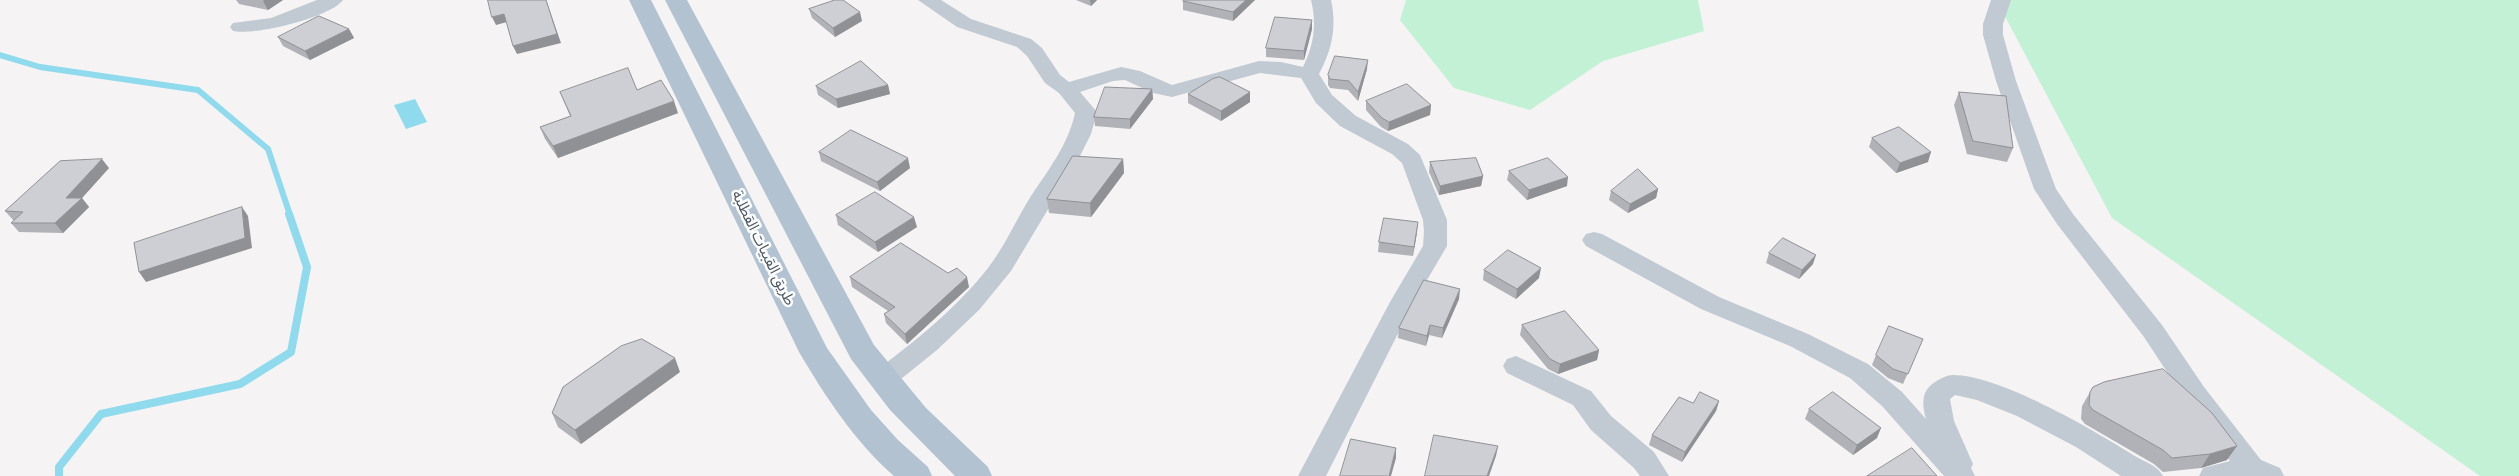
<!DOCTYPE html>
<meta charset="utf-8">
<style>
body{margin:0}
canvas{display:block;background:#f5f3f3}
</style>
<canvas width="2519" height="476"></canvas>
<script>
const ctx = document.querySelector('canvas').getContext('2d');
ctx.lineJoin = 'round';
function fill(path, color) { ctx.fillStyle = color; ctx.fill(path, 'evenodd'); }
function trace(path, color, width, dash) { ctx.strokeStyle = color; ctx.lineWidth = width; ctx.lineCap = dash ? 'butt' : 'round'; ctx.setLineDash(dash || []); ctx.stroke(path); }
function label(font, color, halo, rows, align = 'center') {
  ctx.font = font + ' Manrope,"Noto Sans Arabic",sans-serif'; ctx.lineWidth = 5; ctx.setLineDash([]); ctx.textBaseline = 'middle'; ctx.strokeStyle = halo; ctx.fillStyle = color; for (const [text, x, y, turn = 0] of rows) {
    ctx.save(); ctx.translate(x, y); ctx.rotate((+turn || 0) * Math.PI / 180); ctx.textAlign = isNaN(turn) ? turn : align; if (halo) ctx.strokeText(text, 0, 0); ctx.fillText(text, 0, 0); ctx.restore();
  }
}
fill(new Path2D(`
 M1406,0H1698L1704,31L1603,61L1530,110L1454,88L1400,20Z
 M2001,0H2519V476H2480L2112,218L2000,7Z`), '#c3f1d5');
fill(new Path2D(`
 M415,99L427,122L406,129L394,105Z`), '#90daee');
trace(new Path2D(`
 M0,55L40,67L198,90L268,149L290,215`), '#90daee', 6);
trace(new Path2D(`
 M59,476V467L101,414L240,384L291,352L307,267L289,214`), '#90daee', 8);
fill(new Path2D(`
 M317,0H343C331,17 255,36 233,31L230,27L233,23L271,18Z
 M918,0H941L971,19L1031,39L1042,48L1060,75L1069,82L1121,67L1140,71L1172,85L1259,61L1281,62L1303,67C1314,45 1317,24 1311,0H1331C1337,27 1332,50 1319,74L1332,95L1356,116L1408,144L1420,155L1447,220V246L1414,302L1326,476H1298L1390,302L1423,246L1424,231L1423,220L1402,163L1392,154L1340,126L1316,103L1301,78L1260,73L1172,97L1153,93L1125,80L1113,81L1080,92L1097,112L1091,134L1080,156L1011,271L979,310L937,350L891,387L882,390L873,387L869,380L873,373C914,342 956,309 988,268C1005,246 1016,220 1031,196C1049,169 1068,145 1075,113L1059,93L1045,83L1027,56L1017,47L957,27Z
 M1991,0H2011L2003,24V35L2016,81L2056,189L2073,214L2162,325L2204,387L2261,460L2280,468L2284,476H2199L2203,468L2230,461L2186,401L2144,337L2057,224L2034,189L1996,81L1983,35V24Z
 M1594,232L1602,234L1719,297L1808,334L1868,364L1902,392L1926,419C1922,404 1921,391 1935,382C1940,379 1946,375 1953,375C1999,375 2090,428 2130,453C2141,461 2157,464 2163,476H2121L2076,447L2017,416L1977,400L1955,395L1950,399L1954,421L1973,464L1971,468L1975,476H1944L1882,406L1850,378L1790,346L1701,309L1586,246L1582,240L1586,234Z
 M1516,356L1591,391L1611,416L1654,452L1669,476H1640L1634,468L1591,430L1573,405L1507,373L1503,366L1507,359Z`), '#c1cad2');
fill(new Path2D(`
 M629,0H651L827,348L871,410L898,440L928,467L932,476H894C855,442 825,396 799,352Z
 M665,0H687L874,345L926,408L988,467L992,476H955L890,410L851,359Z`), '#b3c2d1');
fill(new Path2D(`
 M236,0H283L268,10L239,4Z
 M1076,0H1097L1091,6Z
 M1184,0H1255L1233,21L1183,10V1Z
 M809,9L862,21L835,37L812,18Z
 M1312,20V29L1304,60L1266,57V48Z
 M349,29L354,38L310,60L283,46L278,37Z
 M1367,69L1358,101L1348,90L1330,88L1328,85V75Z
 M888,85L890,94L838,108L818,95L816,86Z
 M1152,89L1153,99L1130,129L1095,126L1094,117Z
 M637,90L678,113L558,158L545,139L540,127L570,116L560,92Z
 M1250,92V102L1221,121L1188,103V94Z
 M1959,92L2013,148L2007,162L1967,154L1954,105Z
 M1366,101L1431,105L1430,115L1388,131L1381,127L1366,110Z
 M1872,138L1928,162L1896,173L1869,147Z
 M819,152L910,168L880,191L821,161Z
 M1123,159L1124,173L1091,217L1049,213L1047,199Z
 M1430,162L1483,176L1481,186L1439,195L1429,172Z
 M109,168L82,198L89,207L63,233L19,232L11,223L14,221L5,211Z
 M1509,171L1567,186L1527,200L1507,180Z
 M1658,189L1656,198L1628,213L1609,200L1611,191Z
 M836,215L917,227L878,252L838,225Z
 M1417,232L1413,256L1378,252L1379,242Z
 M1769,253L1813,264L1799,279L1766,263Z
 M1484,270L1539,278L1516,299L1483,280Z
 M850,277L969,287L907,344L886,323L884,314L888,311L852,287Z
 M1459,299L1442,338L1429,335L1426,346L1398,338L1399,328Z
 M1522,325L1599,350L1597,360L1558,374L1548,369L1520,335Z
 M1923,339L1903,384L1888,378L1872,365L1876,355Z
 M680,372L581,444L558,427L552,413Z
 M2093,387L2227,460L2201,468L2163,472L2154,464L2085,424L2081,419L2082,406Z
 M1719,401L1716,411L1682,462L1649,445L1652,435L1693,403Z
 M1809,409L1877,438L1853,455L1805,419Z`), '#b0b2b7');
fill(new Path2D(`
 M264,0H283L268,10L263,1Z
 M546,0L561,43L517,54L513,46Z
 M1090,0H1097L1091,6Z
 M1246,0H1255L1233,21V12Z
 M860,12L862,21L835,37L833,28Z
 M504,14L507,22L496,25L492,17Z
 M1312,20V29L1304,60V51Z
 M349,29L354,38L310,60L305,51Z
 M1368,60L1367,69L1358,101V92Z
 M888,85L890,94L838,108L836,99Z
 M1152,89L1153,99L1130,129V119Z
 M1250,92V102L1221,121V111Z
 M674,101L678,113L558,158L553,146Z
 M1431,105L1430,115L1388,131L1389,122Z
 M1931,152L1928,162L1896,173L1900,163Z
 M908,158L910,168L880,191L877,182Z
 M102,159L109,168L82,198L89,207L63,233L55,223L66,198Z
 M1123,159L1124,173L1091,217L1090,203Z
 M1483,176L1481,186L1439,195L1440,186Z
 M1568,177L1567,186L1527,200L1529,190Z
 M1658,189L1656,198L1628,213L1630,204Z
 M242,207L248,216L252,248L146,282L139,272Z
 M914,217L917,227L878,252L875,242Z
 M1418,222L1417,232L1413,256L1414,247Z
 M1816,255L1813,264L1799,279L1802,270Z
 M1541,268L1539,278L1516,299L1517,289Z
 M967,277L969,287L907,344L905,334Z
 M1460,289L1459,299L1442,338L1443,328Z
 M1430,325L1429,335L1426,346L1427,336Z
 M1599,350L1597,360L1558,374L1560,364Z
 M675,358L680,372L581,444L575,430Z
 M1719,401L1716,411L1682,462L1685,452Z
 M1881,428L1877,438L1853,455L1857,445Z
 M1498,446L1496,456L1489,476H1487Z
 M2237,446L2227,460L2201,468L2210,454Z
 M1396,448V458L1391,476H1389Z`), '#909195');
const building = new Path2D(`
 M488,0H546L557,34L513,46L504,14L492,17Z
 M835,0H843L860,12L833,28L809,9Z
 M1184,0H1246L1233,12L1183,1Z
 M319,16L349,29L305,51L278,37Z
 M1275,17L1312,20L1304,51L1266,48Z
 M1335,56L1368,60L1358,92L1349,81L1330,79L1328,75Z
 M861,61L888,85L836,99L816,86Z
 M628,68L637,90L661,80L674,101L553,146L540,127L571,116L560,92Z
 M1220,77L1250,92L1221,111L1188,94L1212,79Z
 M1407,84L1431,105L1389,122L1382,118L1366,101Z
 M1105,87L1152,89L1130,119L1094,117Z
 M1959,92L2006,96L2013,148L1973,141Z
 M1899,127L1931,152L1900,163L1872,138Z
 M851,130L908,158L877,182L819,152Z
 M1073,156L1123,159L1090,203L1047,199Z
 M1476,158L1483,176L1440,186L1430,162Z
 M1548,158L1568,177L1529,190L1509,171Z
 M102,159L66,198H82L55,223H11L23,212L5,211L60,161Z
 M1638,169L1658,189L1630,204L1611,191Z
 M875,192L914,217L875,242L836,215Z
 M242,207L245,238L139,272L134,243Z
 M1384,218L1418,222L1414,247L1379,242Z
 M1783,238L1816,255L1802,270L1769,253Z
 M901,243L948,273L957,268L967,277L905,334L884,314L895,307L850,277Z
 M1508,250L1541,268L1517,289L1484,270Z
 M1424,280L1460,289L1443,328L1430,325L1427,336L1399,328Z
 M1565,311L1599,350L1560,364L1550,359L1522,325Z
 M1889,326L1923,339L1908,374L1893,369L1876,355Z
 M642,339L675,358L575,430L552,413L563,387L621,346Z
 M2163,369L2212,413L2237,446L2210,454L2172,458L2163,450L2093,410L2089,405L2090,392L2093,387L2104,382Z
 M1700,392L1719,401L1685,452L1652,435L1679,397L1693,403Z
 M1833,392L1881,428L1857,445L1809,409Z
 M1434,435L1498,446L1487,476H1425Z
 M1351,439L1396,448L1389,476H1340Z
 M1912,448L1937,476H1867Z`);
fill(building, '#cdcfd5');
trace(building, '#909195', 1);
label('15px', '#4a5661', '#fff', [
 ["طريق القبيات القطلبة",763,248,64]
]);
</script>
